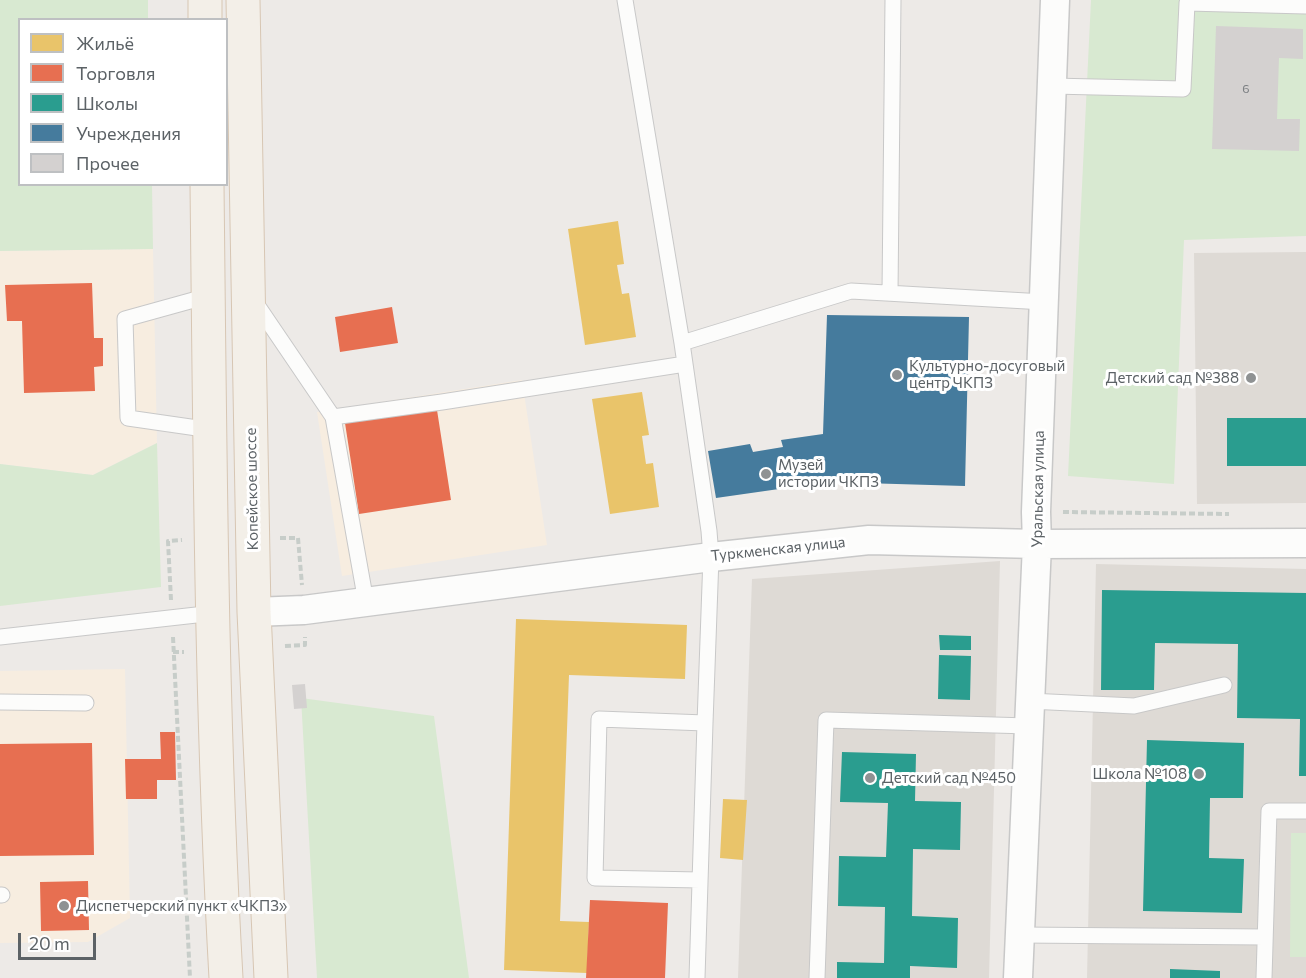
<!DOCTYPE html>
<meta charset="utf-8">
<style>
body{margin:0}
#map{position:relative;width:1306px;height:978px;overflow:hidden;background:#edeae7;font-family:Commissioner,sans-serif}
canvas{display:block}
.legend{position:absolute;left:18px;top:18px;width:210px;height:168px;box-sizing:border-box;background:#fff;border:2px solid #bec0c2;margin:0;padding:8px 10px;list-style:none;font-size:18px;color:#5c6266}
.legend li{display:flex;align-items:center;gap:12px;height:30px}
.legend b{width:30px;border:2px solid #bec0c2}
.scale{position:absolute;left:18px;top:933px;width:78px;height:27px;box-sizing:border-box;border:3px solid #5c6266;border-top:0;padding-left:8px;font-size:18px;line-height:21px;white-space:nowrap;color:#5c6266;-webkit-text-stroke:4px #fff;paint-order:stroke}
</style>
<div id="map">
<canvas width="1306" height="978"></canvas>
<ul class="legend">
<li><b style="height:16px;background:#e9c46a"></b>Жильё</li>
<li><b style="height:16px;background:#e76f51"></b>Торговля</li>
<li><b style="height:16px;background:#2a9d8f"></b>Школы</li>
<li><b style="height:16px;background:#457b9d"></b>Учреждения</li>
<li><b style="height:16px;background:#d4d1d0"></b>Прочее</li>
</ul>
<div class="scale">20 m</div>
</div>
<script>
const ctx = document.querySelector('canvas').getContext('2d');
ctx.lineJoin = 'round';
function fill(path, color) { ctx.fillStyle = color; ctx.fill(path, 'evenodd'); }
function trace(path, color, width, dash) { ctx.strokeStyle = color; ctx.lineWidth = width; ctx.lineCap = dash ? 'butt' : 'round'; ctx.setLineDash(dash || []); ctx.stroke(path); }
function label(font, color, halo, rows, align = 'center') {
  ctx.font = font + ' Commissioner,sans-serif'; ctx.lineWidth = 6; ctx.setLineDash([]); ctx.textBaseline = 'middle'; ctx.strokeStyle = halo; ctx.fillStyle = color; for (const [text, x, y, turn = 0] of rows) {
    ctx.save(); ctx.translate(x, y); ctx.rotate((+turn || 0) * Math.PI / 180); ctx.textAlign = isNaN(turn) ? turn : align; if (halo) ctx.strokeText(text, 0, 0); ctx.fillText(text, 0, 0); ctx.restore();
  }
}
fill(new Path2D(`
 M153,249L157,443L93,475L0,464V251Z
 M522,380L547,545L342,576L317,412Z
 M125,669L130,918L88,942L0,943V671Z`), '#f7ede0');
fill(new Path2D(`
 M1306,252V503L1197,504L1194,253Z
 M1000,561L989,978H738L752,579Z
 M1096,564L1306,569V978H1087Z`), '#dedad5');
fill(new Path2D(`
 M0,0H148V19L20,20V184L152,185L153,249L0,251Z
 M1091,0H1306V236L1184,240L1174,484L1068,476Z
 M157,443L161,587L0,606V464L93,475Z
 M301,698L434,716L469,978H317Z
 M1291,833H1306V957H1290Z`), '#d8e9d1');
fill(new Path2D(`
 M618,221L624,264L617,265L622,294L629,293L636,337L585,345L568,229Z
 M642,392L649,435L642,436L646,464L653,463L659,507L610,514L592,399Z
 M516,619L687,625L685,679L569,675L560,921L589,922L587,973L504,970Z
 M723,799L747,800L743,860L720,858Z`), '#e9c46a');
fill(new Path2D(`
 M92,283L94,338H103V366L94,367L95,391L24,393L22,321H7L5,285Z
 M392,307L398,343L340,352L335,317Z
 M437,410L451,500L359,514L345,423Z
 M160,732H175L176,780H157V799H126L125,759H161Z
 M92,743L94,855L0,856V744Z
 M88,881L89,930L41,931L40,882Z
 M590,900L668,903L665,978H586Z`), '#e76f51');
fill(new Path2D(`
 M1227,418H1306V466H1227Z
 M1102,590L1306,593V776H1299L1300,719L1237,718L1238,644L1155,643L1154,690H1101Z
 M939,635L971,636V650H940Z
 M939,655L971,656L970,700L938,699Z
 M1147,740L1244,743L1243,798H1210L1209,858L1244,859L1242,913L1143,911Z
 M842,752L916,754L915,801L961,802L960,850L913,849L912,916L958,918L957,968L910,966V978H837V962L884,963L885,907L838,906L839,856L886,857L888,803L840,802Z
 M1170,969L1220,971V978H1170Z`), '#2a9d8f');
fill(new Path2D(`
 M827,315L969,317L965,486L828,482L716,498L708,451L750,444L753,452L783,447L781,440L823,434Z`), '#457b9d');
fill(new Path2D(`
 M1216,26L1303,29V59L1279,58L1277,119H1300L1299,151L1212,149Z
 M305,684L307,708L294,709L292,685Z`), '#d4d1d0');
const lane = new Path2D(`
 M625,0L682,343L709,531L711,557L705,723
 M1052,86L1183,89L1187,3L1306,6
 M890,293L893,0
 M208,296L125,319L128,418L211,430
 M255,302L333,417L366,602
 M682,343L851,291L1044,302
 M333,417L442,402L685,364
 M0,637L214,613
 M1029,701L1134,706L1224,685
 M0,702L86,703
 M0,895H2
 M1020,935L1265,937
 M697,978L705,723L599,719L595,878L700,880
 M817,978L826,720L1028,726
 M1264,978L1269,811H1306`);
const street = new Path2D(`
 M254,612L304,610L711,557L869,540L1037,544L1306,543
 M1018,978L1037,544L1036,512L1055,0`);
const primary = new Path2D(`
 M205,0V20
 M243,0L254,612L271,978
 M207,184C210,449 211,714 226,978`);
trace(lane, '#c8c8c8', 17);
trace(street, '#c8c8c8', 31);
trace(primary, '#d7c6b3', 35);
trace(new Path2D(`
 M1063,512L1229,514
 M280,538H298L302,585
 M171,600L168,541L182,540
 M173,637L190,978
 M285,646L305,645V637
 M173,652H184`), '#c7cdc9', 4, [6, 3]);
trace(lane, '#fcfcfb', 15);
trace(street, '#fcfcfb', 28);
trace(primary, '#f3efe8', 33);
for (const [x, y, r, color] of [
 [897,375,6,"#8f9293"],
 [1251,378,6,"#8f9293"],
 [766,474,6,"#8f9293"],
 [1199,774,6,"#8f9293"],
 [870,778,6,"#8f9293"],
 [64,906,6,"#8f9293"]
]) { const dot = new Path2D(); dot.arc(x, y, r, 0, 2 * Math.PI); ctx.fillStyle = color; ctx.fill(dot); trace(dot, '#fff', 2); }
label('12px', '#7b7f82', null, [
 ["6",1246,89]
]);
label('15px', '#5c6266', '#fff', [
 ["Культурно-досуговый",909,366],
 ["центр ЧКПЗ",909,383],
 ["Детский сад №388",1239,378,"right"],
 ["Музей",778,465],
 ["истории ЧКПЗ",778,482],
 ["Школа №108",1187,774,"right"],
 ["Детский сад №450",882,778],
 ["Диспетчерский пункт «ЧКПЗ»",76,906]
], 'left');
label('15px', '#5c6266', '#fff', [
 ["Копейское шоссе",252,489,-91],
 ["Уральская улица",1038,489,-89],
 ["Туркменская улица",778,549,-6]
]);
</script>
